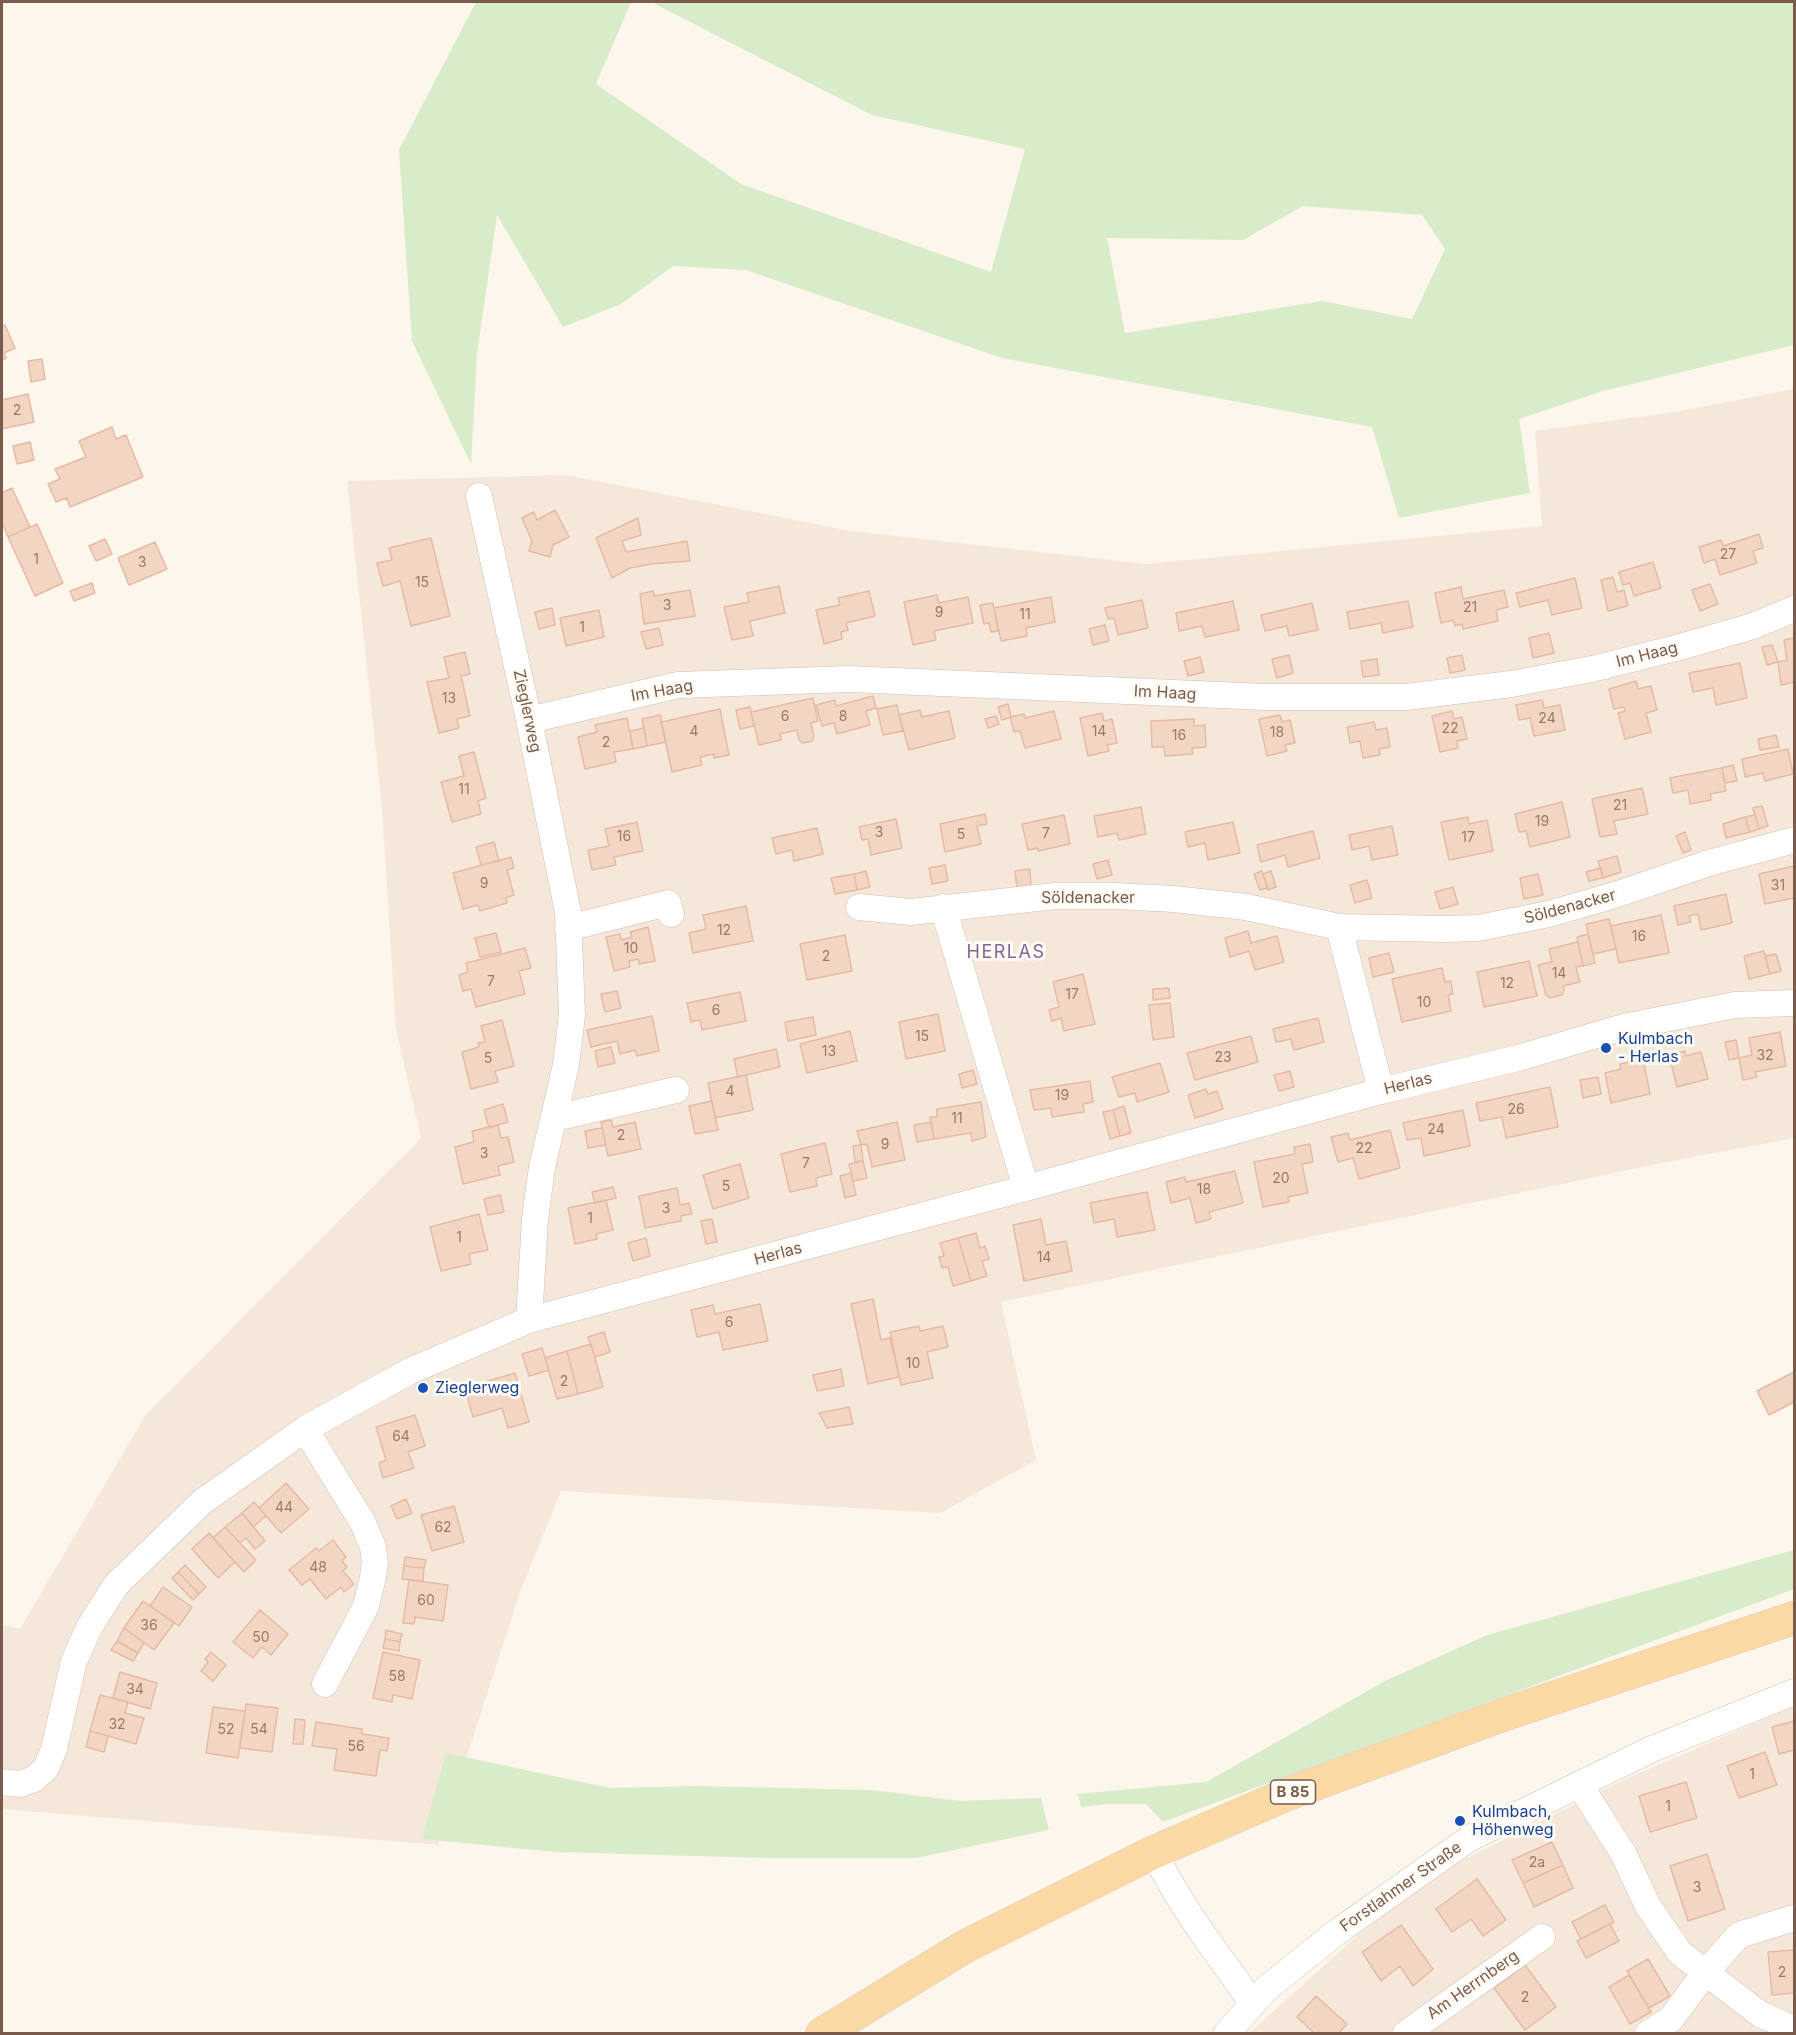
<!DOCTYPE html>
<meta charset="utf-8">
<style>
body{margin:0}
#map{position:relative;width:1796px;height:2035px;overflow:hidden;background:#fdf6ec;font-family:Inter,sans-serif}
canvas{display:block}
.frame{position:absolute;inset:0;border:3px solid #7a5c4d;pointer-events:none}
</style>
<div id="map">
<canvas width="1796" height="2035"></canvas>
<div class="frame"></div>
</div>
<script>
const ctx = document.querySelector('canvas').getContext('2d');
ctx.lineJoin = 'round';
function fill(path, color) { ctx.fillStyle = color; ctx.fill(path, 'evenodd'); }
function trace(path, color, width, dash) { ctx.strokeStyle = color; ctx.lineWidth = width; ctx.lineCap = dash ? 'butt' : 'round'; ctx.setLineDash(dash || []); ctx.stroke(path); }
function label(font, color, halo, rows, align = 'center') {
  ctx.font = font + ' Inter,sans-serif'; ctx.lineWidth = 6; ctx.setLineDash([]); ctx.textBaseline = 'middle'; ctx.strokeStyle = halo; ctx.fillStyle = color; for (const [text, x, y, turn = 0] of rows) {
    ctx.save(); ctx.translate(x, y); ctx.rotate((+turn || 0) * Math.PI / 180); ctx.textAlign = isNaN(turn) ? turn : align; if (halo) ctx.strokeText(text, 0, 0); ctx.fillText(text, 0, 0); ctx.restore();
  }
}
fill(new Path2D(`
 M1794,389V1138L1666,1162L1001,1302L1036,1460L940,1513L561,1491L520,1592L438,1845L2,1809V1625L20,1629L145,1416L421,1138L396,1029L382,808L347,481L566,475L851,531L1146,564L1542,526L1535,431L1675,412Z
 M1794,1706V2033L1248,2034L1415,1884L1619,1782Z`), '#f5e8da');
fill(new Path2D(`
 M476,2H631L596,84L741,184L991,272L1025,149L872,115L651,2H1794V345L1603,391L1519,419L1530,493L1399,518L1372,427L1002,358L746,270L673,266L621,304L563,327L497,215L477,354L471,464L412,341L399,150ZM1303,206L1422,215L1445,249L1412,319L1322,301L1125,333L1107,238L1243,240Z
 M1794,1550V1589L1163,1822L1146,1804H1107L1081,1807L1078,1794L1206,1782L1385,1681L1487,1635Z
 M446,1753L610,1788L698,1786L871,1790L961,1801L1041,1798L1049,1830L916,1858H767L556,1852L422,1839Z`), '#d8ecc9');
const building = new Path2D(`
 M5,325L15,348L4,353L6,358L2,360V326Z
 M42,359L45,379L31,382L28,361Z
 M28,394L34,422L2,429V400Z
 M112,427L116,439L126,435L143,477L70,507L67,498L56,502L48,484L60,479L55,469L86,457L79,441Z
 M30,442L34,460L17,464L13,446Z
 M12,488L30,527L8,537L2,522V493Z
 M555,510L569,537L553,545L550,557L529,551L532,541L522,518L534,512L537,520Z
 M638,518L641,535L622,541L626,552L687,541L690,561L651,564L630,568L612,578L596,538Z
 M37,524L63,583L35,596L8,537Z
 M1759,534L1763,548L1753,551L1757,563L1720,575L1715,559L1704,563L1699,547L1721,540L1723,546Z
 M431,538L450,616L411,626L400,581L383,586L377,563L392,560L389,548Z
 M105,539L112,554L96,561L89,546Z
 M155,542L167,569L129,585L118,558Z
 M1653,562L1661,588L1634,596L1630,583L1623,585L1619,572Z
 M1613,577L1617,592L1624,590L1628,606L1608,611L1601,580Z
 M1575,578L1582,608L1552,615L1548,600L1520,607L1516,593Z
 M92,583L95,593L74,601L70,591Z
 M1710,584L1718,604L1700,611L1692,590Z
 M779,586L785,613L750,621L753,636L732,640L724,607L749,602L747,593Z
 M1461,587L1463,599L1504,590L1508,607L1496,610L1498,621L1463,629L1462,624L1455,626L1453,620L1441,623L1435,593Z
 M690,590L695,616L644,624L640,594L653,591L654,596Z
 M869,591L875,616L846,623L848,630L841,632L842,639L824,644L816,610L840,605L838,598Z
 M937,595L939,603L968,597L973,623L934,631L936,640L913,645L904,602Z
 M1051,597L1055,622L1026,628L1027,636L1001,641L994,608Z
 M1142,600L1148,628L1118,635L1114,618L1108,619L1105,608Z
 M1233,601L1239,630L1205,637L1202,626L1179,631L1176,613Z
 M1408,601L1413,627L1383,633L1381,623L1350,629L1347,612Z
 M993,603L998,631L991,632L989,623L984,624L980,605Z
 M1312,603L1318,630L1289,636L1287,626L1265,631L1261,615Z
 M552,608L555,625L539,629L535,612Z
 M599,610L604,637L566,646L560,618Z
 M1105,625L1109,641L1093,645L1089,629Z
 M659,628L663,645L646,649L641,632Z
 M1549,633L1554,653L1533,658L1529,638Z
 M1794,638V682L1781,685L1778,662L1787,660L1784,640Z
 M1772,645L1778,662L1767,665L1762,647Z
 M465,652L470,674L461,676L470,716L457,719L459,728L439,733L427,682L449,678L444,657Z
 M1289,655L1293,673L1277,678L1272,659Z
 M1462,655L1465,670L1450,673L1447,658Z
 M1200,657L1204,672L1188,676L1184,661Z
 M1377,659L1379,675L1363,677L1361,661Z
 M1740,663L1747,698L1716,705L1713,688L1693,692L1689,673Z
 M1636,681L1638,689L1651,686L1657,710L1646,713L1651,732L1625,739L1618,713L1625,711L1624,707L1614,709L1609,689Z
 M873,696L876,708L866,711L870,725L837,734L834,723L822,726L816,705L835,700L836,706Z
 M813,698L818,721L811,723L814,736L812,741L803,743L799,740L797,730L780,734L781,740L759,745L751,712Z
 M1542,700L1544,708L1560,705L1565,730L1534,736L1530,718L1519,720L1516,705Z
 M1008,704L1011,717L1002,720L998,707Z
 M897,705L903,731L883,735L877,709Z
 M750,707L754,726L740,729L736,710Z
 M720,709L729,755L714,758V754L700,757L702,765L672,772L661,722Z
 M920,710L922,717L949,711L955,738L909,750L899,715Z
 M1054,711L1061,739L1025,748L1020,731L1014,732L1010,717L1024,714L1025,718Z
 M1452,711L1454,719L1462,717L1467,739L1457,741L1458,748L1440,752L1432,716Z
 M1102,713L1104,721L1112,719L1117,743L1107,745L1109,751L1088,756L1080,718Z
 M660,715L666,742L647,746L642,719Z
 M1280,715L1282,722L1290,720L1295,743L1285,745L1287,751L1267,756L1259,719Z
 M996,716L999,724L988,728L985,719Z
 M627,718L633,749L614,752L616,762L585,769L578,737L597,732L595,725Z
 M1194,719V726L1205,725L1206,747L1192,748L1193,754L1165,756L1164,747H1152L1151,721Z
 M1374,722L1376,730L1387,728L1390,747L1379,749L1380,755L1363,758L1360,741L1350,743L1347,727Z
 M644,728L647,746L633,749L630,731Z
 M1776,735L1779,747L1760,750L1758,739Z
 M1788,749L1793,774L1765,781L1763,773L1745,777L1742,759Z
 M474,752L486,798L478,801L481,814L452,822L441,782L464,776L459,756Z
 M1733,765L1737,781L1725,783L1722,768Z
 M1722,768L1726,791L1710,794L1711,800L1690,804L1688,790L1673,793L1670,778Z
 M1642,788L1648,814L1614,821L1617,834L1600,837L1592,799Z
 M1562,802L1570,837L1530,847L1526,831L1519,832L1515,814Z
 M1762,806L1768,826L1759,829L1753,808Z
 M1141,807L1146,834L1119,840L1117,833L1098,837L1094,816Z
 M985,814L987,824L977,826L981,844L945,852L940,824Z
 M1064,815L1070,844L1038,851V848L1028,850L1022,824Z
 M1755,815L1759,829L1750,832L1745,817Z
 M1468,817L1469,824L1487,820L1493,851L1449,860L1441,822Z
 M1745,817L1750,832L1726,838L1723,824Z
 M896,819L902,848L871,855L868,839L862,840L859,827Z
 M637,822L643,851L614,857L616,865L592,870L588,850L609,846L605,829Z
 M1233,822L1240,853L1208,860L1205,843L1188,847L1185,832Z
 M1392,826L1398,855L1372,860L1369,846L1352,850L1349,835Z
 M817,828L823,854L794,861L792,850L776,854L772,838Z
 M1313,831L1320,858L1288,867L1285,855L1261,862L1257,845Z
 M1685,832L1691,850L1683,853L1676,836Z
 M494,842L499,861L481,865L476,847Z
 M1617,856L1621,872L1603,878L1598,861Z
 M511,857L514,868L507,870L514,895L506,898L507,903L480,911L478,905L463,909L453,873Z
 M1108,860L1112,875L1097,879L1093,864Z
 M945,865L948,881L932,884L929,868Z
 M1794,866V898L1765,904L1759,874Z
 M1601,868L1603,878L1589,881L1586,872Z
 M1030,869L1031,887L1017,889L1015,871Z
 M866,871L870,887L857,890L854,874Z
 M1262,871L1268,888L1260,890L1254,874Z
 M1271,871L1276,887L1268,890L1263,874Z
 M854,874L857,890L835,894L831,878Z
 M1538,874L1543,895L1524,899L1520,878Z
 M1367,880L1372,898L1355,903L1350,885Z
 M1453,887L1458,904L1440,909L1435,892Z
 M1726,894L1732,923L1701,930L1698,914L1689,916L1691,922L1678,925L1674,906Z
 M746,906L753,941L693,953L689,933L706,929L703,915Z
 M1661,915L1669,953L1619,963L1611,926Z
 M1609,919L1616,949L1593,954L1586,924Z
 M648,927L655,961L639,964L638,959L629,961L630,967L614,971L606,937L620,934L621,940L632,937L630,932Z
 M1248,931L1251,943L1277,936L1284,962L1255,970L1249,951L1230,957L1225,938Z
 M496,933L501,952L480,957L475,938Z
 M1588,934L1595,963L1583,966L1577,937Z
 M845,935L852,971L807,980L800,944Z
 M1578,942L1583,966L1576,967L1580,982L1563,986L1564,991L1562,995L1550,998L1546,995L1538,965L1552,962L1549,949Z
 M525,948L531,968L519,971L525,994L476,1007L471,989L463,991L459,975L468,972L466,963Z
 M1764,951L1770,974L1749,979L1744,956Z
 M1389,953L1394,972L1373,977L1369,958Z
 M1776,954L1781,971L1770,974L1765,956Z
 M1529,961L1537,996L1484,1007L1477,972Z
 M1442,968L1445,982L1451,981L1453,994L1448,995L1451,1011L1402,1022L1392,979Z
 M1083,974L1095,1024L1064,1031L1061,1018L1052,1021L1049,1010L1059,1007L1053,982Z
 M1169,988L1170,998L1153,1000V989Z
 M617,991L621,1008L605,1012L601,994Z
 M740,992L746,1021L702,1030L700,1020L691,1022L687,1003Z
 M1170,1003L1174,1037L1153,1040L1149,1005Z
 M938,1014L945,1051L906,1059L899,1022Z
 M652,1016L659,1051L637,1056L635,1050L620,1054L617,1041L591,1047L587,1030Z
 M813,1017L816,1035L788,1041L785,1022Z
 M1318,1018L1324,1042L1294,1050L1291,1039L1276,1042L1273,1029Z
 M502,1020L514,1066L495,1071L498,1082L471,1089L462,1052L479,1047L478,1043L485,1042L481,1026Z
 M850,1031L857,1061L807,1073L800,1044Z
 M1780,1032L1786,1066L1755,1072L1757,1077L1743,1080L1739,1058L1752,1055L1749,1038Z
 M1251,1036L1258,1062L1195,1080L1187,1053Z
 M1736,1040L1739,1058L1729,1060L1725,1042Z
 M611,1047L615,1063L598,1067L595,1051Z
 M776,1049L780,1067L738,1077L734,1059Z
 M1685,1051L1686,1056L1701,1052L1708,1079L1677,1087L1669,1055Z
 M1643,1059L1650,1094L1611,1103L1605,1073L1621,1069L1620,1064Z
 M1160,1063L1169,1092L1137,1102L1135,1093L1119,1097L1112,1077Z
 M973,1070L977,1084L962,1088L959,1074Z
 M1290,1071L1294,1087L1279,1091L1274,1075Z
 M746,1075L753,1110L715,1118L708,1083Z
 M1598,1077L1601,1094L1583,1098L1580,1080Z
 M1090,1081L1093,1102L1083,1104L1084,1112L1052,1117L1051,1108L1034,1110L1030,1090Z
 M1550,1087L1558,1127L1506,1138L1502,1117L1480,1121L1476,1103Z
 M1206,1089L1208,1094L1217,1091L1223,1109L1195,1118L1188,1095Z
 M712,1101L718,1130L695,1134L689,1106Z
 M981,1102L986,1137L972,1141L971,1133L934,1139L930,1117H937V1109Z
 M503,1104L508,1122L489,1128L484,1110Z
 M1124,1106L1131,1133L1120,1136L1113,1110Z
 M1113,1110L1120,1136L1110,1139L1103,1112Z
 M1463,1110L1470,1146L1424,1156L1421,1138L1407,1140L1403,1123Z
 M611,1120L613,1127L635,1122L641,1149L608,1156L601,1122Z
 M897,1122L905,1160L872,1167L867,1144L861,1145L857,1131Z
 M931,1122L934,1139L917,1142L914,1125Z
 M498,1125L501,1138L508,1137L514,1162L498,1166L500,1175L463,1184L455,1147L474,1142L472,1131Z
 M602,1128L606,1145L588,1148L585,1131Z
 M1390,1130L1400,1168L1359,1179L1353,1158L1338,1162L1331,1137L1348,1133L1350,1140Z
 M825,1143L832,1174L816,1178L817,1186L790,1192L781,1154Z
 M1310,1144L1313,1162L1302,1164L1308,1193L1288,1197L1289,1202L1263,1207L1254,1162L1295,1154L1294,1147Z
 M861,1145L863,1161L855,1162L853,1146Z
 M863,1161L867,1178L853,1181L849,1164Z
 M740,1164L749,1198L713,1209L703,1175Z
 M1235,1171L1243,1203L1209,1212L1211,1219L1196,1223L1190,1198L1171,1203L1166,1182L1185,1177L1186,1182Z
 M851,1173L856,1195L845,1198L840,1176Z
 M613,1187L616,1198L595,1203L592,1192Z
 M677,1188L680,1205L689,1203L692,1214L681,1216V1221L645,1228L639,1196Z
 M1147,1192L1155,1230L1117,1237L1114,1219L1094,1223L1090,1203Z
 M500,1195L504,1212L488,1215L484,1199Z
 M606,1200L613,1230L596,1234L597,1239L575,1244L568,1208Z
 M479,1214L488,1250L469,1254L471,1264L441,1271L430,1227Z
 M712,1219L717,1242L706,1244L701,1221Z
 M1041,1219L1046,1245L1066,1241L1072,1271L1024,1281L1013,1225Z
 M976,1233L980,1248L985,1246L989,1259L982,1261L987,1276L971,1281L958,1238Z
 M646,1238L650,1256L633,1261L628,1243Z
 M958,1238L971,1281L953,1286L948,1267L942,1268L939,1257L944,1256L940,1243Z
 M873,1299L881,1340L890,1338L899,1377L868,1384L851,1304Z
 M760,1304L768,1341L723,1350L719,1332L697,1337L691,1310L713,1305L715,1314Z
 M919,1326L920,1331L943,1326L948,1347L927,1352L933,1378L901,1385L890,1332Z
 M604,1332L610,1352L595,1357L588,1337Z
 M591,1344L603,1387L578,1394L567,1351Z
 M542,1348L549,1370L529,1376L522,1354Z
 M567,1351L578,1394L557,1399L545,1358Z
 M841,1369L844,1386L817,1391L813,1375Z
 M1794,1372V1402L1769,1415L1757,1391Z
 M515,1373L529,1422L508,1428L502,1408L473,1417L465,1388Z
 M849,1407L853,1424L827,1428L819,1413Z
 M415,1415L425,1446L408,1452L414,1468L383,1478L379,1463L386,1460L376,1427Z
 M286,1483L309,1509L281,1533L259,1508Z
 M406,1499L412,1513L397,1519L391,1506Z
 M254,1502L266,1516L253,1527L242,1513Z
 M454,1506L464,1542L432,1551L421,1515Z
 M242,1513L265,1541L255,1549L246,1538L240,1543L225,1527Z
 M225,1527L256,1560L244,1572L213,1538Z
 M209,1533L235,1562L218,1578L192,1549Z
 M333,1540L346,1557L342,1561L347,1567L343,1571L354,1584L344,1592L341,1587L326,1599L310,1579L302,1585L289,1570L316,1548L319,1551Z
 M405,1557L426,1560L424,1568L404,1566Z
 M185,1565L206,1587L199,1594L178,1572Z
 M404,1566L424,1568L423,1581L402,1579Z
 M178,1572L199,1594L193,1600L172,1578Z
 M409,1580L448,1585L443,1621L415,1617L414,1624L403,1623Z
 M163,1587L192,1607L179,1626L150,1606Z
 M143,1601L174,1623L154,1650L124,1628Z
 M260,1610L288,1634L271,1655L262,1647L253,1658L233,1642Z
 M124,1628L144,1643L138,1653L117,1641Z
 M386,1630L402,1634L400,1642L385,1639Z
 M385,1639L400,1642L399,1651L383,1648Z
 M117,1641L138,1653L133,1661L111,1650Z
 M211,1652L226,1665L213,1681L201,1671L208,1662L205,1659Z
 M383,1652L420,1660L412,1699L393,1695L392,1702L373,1698Z
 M120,1672L157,1683L150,1709L113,1698Z
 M100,1695L128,1702L125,1713L144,1718L136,1744L90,1731Z
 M246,1704L278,1708L272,1752L240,1748Z
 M213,1707L245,1711L238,1758L206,1753Z
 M295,1719L305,1720L303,1744H293Z
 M1794,1721V1750L1779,1754L1772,1727Z
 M316,1722L362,1729V1734L389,1738L387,1751L380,1750L376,1776L334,1770L337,1749L312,1746Z
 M90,1731L108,1736L104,1752L86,1747Z
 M1765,1752L1777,1785L1739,1798L1727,1766Z
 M1686,1782L1697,1818L1650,1832L1639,1796Z
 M1552,1842L1563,1865L1523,1883L1512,1860Z
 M1707,1854L1725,1909L1688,1921L1670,1866Z
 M1563,1865L1573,1888L1534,1907L1523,1883Z
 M1477,1879L1506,1920L1483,1936L1471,1919L1452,1932L1436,1909Z
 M1605,1905L1614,1922L1581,1939L1572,1922Z
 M1610,1924L1619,1941L1586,1958L1577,1941Z
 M1401,1925L1433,1969L1413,1986L1400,1966L1381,1981L1362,1952Z
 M1794,1950V1993L1772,1995L1768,1952Z
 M1648,1959L1670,1996L1649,2008L1627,1971Z
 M1525,1965L1556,2007L1525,2030L1494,1988Z
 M1629,1975L1651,2012L1630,2024L1609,1987Z
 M1316,1996L1347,2024L1338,2034H1315L1297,2017Z`);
fill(building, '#f3d5c3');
trace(building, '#e6bba3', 1.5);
const minor = new Path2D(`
 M479,496L529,720L568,912L572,1015L566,1065L542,1167L535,1219L529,1320
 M529,720L678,685L849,679L1266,697H1406L1511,684L1592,669L1680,647L1753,626L1794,609
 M859,907L911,912L1055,896H1115L1174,899L1246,907L1339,927L1445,929L1478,928L1549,914L1618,894L1709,863L1794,840
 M943,907L1026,1188
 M1339,927L1381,1091
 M568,928L668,903L671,914
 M555,1118L676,1090
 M305,1429L363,1523L373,1547L375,1562L373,1577L366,1606L325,1684
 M2,1782L20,1784L34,1779L46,1768L54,1749L74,1661L90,1626L116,1585L202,1502L305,1429L410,1371L529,1320L1026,1188L1381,1091L1518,1058L1624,1027L1735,1005L1794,1003
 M1579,1784L1623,1853L1648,1906L1680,1953L1760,2014L1794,2029
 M1154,1852C1170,1886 1190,1916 1212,1947C1226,1966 1240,1984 1252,2004
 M1226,2034L1267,1988L1337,1932L1470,1838L1652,1749L1794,1692
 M1405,2034L1542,1937
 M1648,2034L1671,2019L1705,1973L1739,1935L1794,1918`);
const primary = new Path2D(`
 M822,2034L964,1947L1154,1852L1290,1793L1508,1713L1794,1618`);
trace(minor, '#d1beb0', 27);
trace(primary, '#dad1cd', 34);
trace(minor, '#fff', 26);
trace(primary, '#fbd9a5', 33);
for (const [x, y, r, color] of [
 [1606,1048,6,"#1a4fb4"],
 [423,1388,6,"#1a4fb4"],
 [1460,1821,6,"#1a4fb4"]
]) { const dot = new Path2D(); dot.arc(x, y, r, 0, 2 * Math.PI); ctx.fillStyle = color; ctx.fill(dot); trace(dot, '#fffaf3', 2); }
label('14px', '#987a6a', null, [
 ["2",17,411],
 ["27",1728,555],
 ["1",36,560],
 ["3",142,563],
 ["15",422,583],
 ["3",667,606],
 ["21",1470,608],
 ["9",939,613],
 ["11",1025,615],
 ["1",582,628],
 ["13",449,699],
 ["6",785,717],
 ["8",843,717],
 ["24",1547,719],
 ["22",1450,729],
 ["4",694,732],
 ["14",1099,732],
 ["18",1277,733],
 ["16",1179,736],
 ["2",606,743],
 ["11",464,790],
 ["21",1620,806],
 ["19",1542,822],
 ["3",879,833],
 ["7",1046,834],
 ["5",961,835],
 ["16",624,837],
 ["17",1468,838],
 ["9",484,884],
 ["31",1778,886],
 ["12",724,931],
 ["16",1639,937],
 ["10",631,949],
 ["2",826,957],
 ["14",1559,974],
 ["7",491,982],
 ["12",1507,984],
 ["17",1072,995],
 ["10",1424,1003],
 ["6",716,1011],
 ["15",922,1037],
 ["13",829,1052],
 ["32",1765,1056],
 ["23",1223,1058],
 ["5",488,1059],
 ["4",730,1092],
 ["19",1062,1096],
 ["26",1516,1110],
 ["11",957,1119],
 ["24",1436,1130],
 ["2",621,1136],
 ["9",885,1145],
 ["22",1364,1149],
 ["3",484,1154],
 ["7",806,1164],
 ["20",1281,1179],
 ["5",726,1187],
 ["18",1204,1190],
 ["3",666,1209],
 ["1",590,1219],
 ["1",459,1238],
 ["14",1044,1258],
 ["6",729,1323],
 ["10",913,1364],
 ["2",564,1382],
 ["64",401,1437],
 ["44",284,1508],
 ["62",443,1528],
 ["48",318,1568],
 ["60",426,1601],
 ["36",149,1626],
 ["50",261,1638],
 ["58",397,1677],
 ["34",135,1690],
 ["32",117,1725],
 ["52",226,1730],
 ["54",259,1730],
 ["56",356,1747],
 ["1",1752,1775],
 ["1",1668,1807],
 ["2a",1537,1863],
 ["3",1697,1888],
 ["2",1782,1973],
 ["2",1525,1998]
]);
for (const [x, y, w] of [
 [1293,1792,45]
]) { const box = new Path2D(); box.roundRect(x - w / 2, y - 12, w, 24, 4.5); ctx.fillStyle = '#fffaf3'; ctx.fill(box); trace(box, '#7a5c4d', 1.5); }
label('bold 15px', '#7a5c4d', null, [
 ["B 85",1293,1792]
]);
label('16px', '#7a5c4d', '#fffaf3', [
 ["Im Haag",1647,655,-14],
 ["Im Haag",662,691,-10],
 ["Im Haag",1165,693,3],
 ["Zieglerweg",527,711,78],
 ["Söldenacker",1088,898],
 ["Söldenacker",1570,907,-15],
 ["Herlas",1408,1084,-14],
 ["Herlas",778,1254,-15],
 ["Forstlahmer Straße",1401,1887,-35],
 ["Am Herrnberg",1473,1985,-35]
]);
label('16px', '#164399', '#fffaf3', [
 ["Kulmbach",1618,1039],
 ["- Herlas",1618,1057],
 ["Zieglerweg",435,1388],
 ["Kulmbach,",1472,1812],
 ["Höhenweg",1472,1830]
], 'left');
ctx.letterSpacing = '1.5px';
label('18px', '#846695', '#fffaf3', [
 ["HERLAS",1006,953]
]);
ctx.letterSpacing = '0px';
</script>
